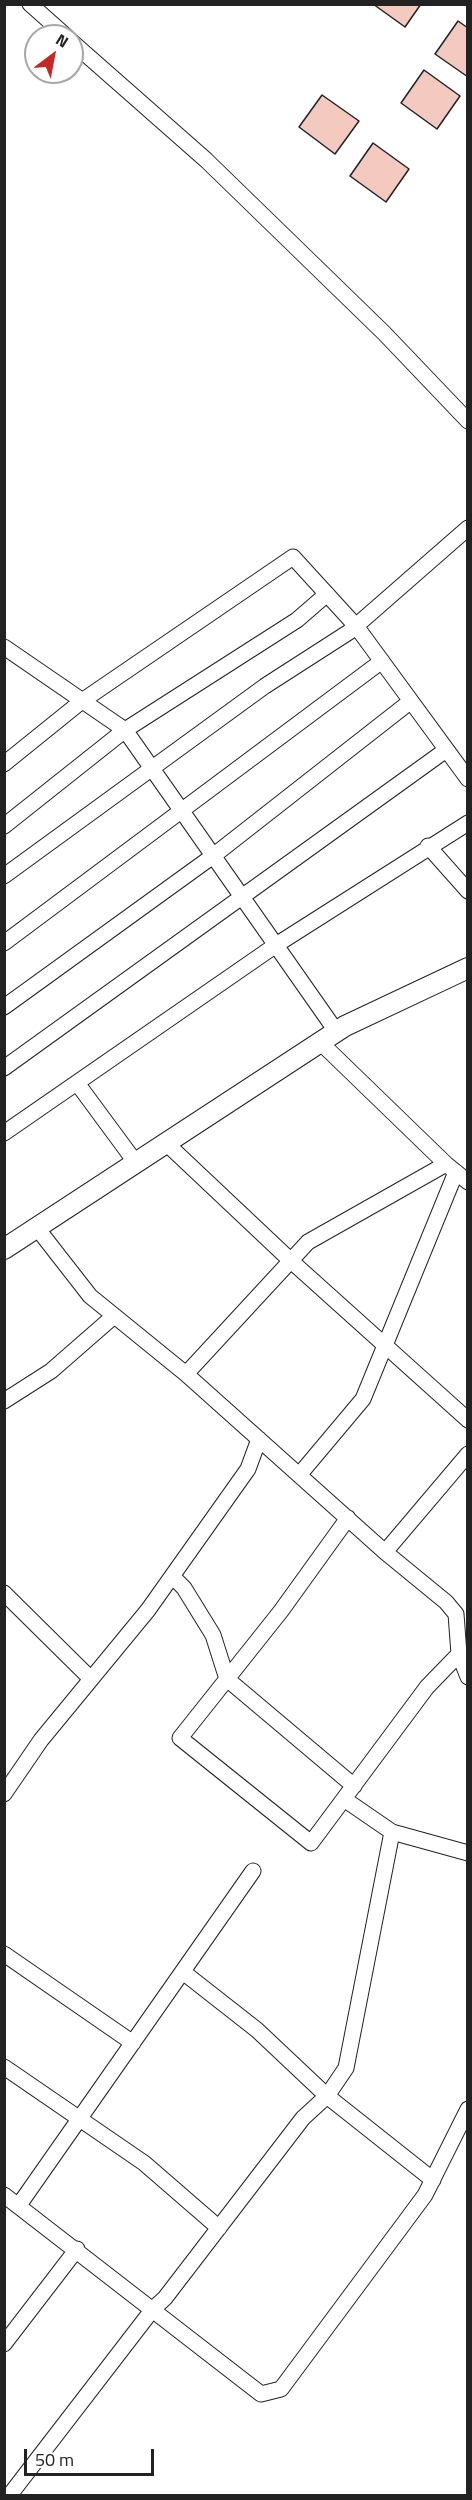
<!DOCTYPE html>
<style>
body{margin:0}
#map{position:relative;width:472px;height:2500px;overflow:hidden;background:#fff;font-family:"Titillium Web",sans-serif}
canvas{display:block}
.frame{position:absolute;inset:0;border:6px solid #222;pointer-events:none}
.north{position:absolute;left:24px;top:24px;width:60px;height:60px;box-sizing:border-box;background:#fff;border:2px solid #a7a7a7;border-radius:50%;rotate:32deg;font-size:16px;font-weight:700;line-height:24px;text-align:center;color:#222}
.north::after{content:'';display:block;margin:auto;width:21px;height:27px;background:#c62828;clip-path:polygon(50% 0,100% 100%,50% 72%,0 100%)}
.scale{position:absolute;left:24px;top:2449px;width:130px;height:27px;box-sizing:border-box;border:3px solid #222;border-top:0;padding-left:8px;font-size:18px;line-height:21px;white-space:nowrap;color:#222;-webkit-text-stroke:4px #fff;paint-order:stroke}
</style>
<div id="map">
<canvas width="472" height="2500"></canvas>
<div class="frame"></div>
<div class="north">N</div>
<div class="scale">50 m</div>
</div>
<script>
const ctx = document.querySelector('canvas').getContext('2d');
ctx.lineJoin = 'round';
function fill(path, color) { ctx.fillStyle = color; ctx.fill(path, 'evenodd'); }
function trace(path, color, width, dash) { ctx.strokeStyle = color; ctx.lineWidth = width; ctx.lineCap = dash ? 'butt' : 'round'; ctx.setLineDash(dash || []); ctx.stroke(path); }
const building = new Path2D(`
 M373,4H421L405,27Z
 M458,21L468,28V77L435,54Z
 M424,70L460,96L437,129L401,103Z
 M322,95L359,121L335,154L299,127Z
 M373,143L409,169L386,202L350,176Z`);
fill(building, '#f3c9c0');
trace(building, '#222', 1.5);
const minor = new Path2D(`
 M30,4L66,36
 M72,42L206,160L384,333L468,421
 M4,647L125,730L336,1031
 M4,764L82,701L293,557L356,626L468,779
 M4,826L125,730L297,620L327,594
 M428,846L468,891
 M4,876L265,686L349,632L468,528
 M4,943L382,661
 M4,1007L213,856L411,701
 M320,1042L446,1164L468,1182
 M4,1068L446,750
 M77,1083L136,1163
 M4,1133L276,945L468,823
 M166,1143L290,1260L468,1420
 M37,1228L90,1296L186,1374L385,1552L446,1602L456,1614L459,1654L468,1677
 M186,1374L308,1242L446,1164
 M4,1401L51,1371L114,1316
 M300,1474L363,1399L456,1172
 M348,1518L281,1611L180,1738L311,1843L427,1687L459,1654
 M385,1552L468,1454
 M172,1576L184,1588L213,1635L227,1679L354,1786
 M4,1593L91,1679
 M4,1794L41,1740L148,1610L248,1469L259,1439
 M344,1799L392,1832L468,1853
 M4,1954L133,2043
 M183,1972L257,2030L327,2096L433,2180
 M4,2067L144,2163L219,2228
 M4,2195L261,2394L281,2389L425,2195L468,2109
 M19,2205L253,1871
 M4,2344L77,2249
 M9,2496L153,2309L165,2298L303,2118L327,2096L346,2068L392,1832`);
const tertiary = new Path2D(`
 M4,1249L345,1026L468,968`);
trace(minor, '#222', 17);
trace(tertiary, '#222', 22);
trace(minor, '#fff', 15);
trace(tertiary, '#fff', 20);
</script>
